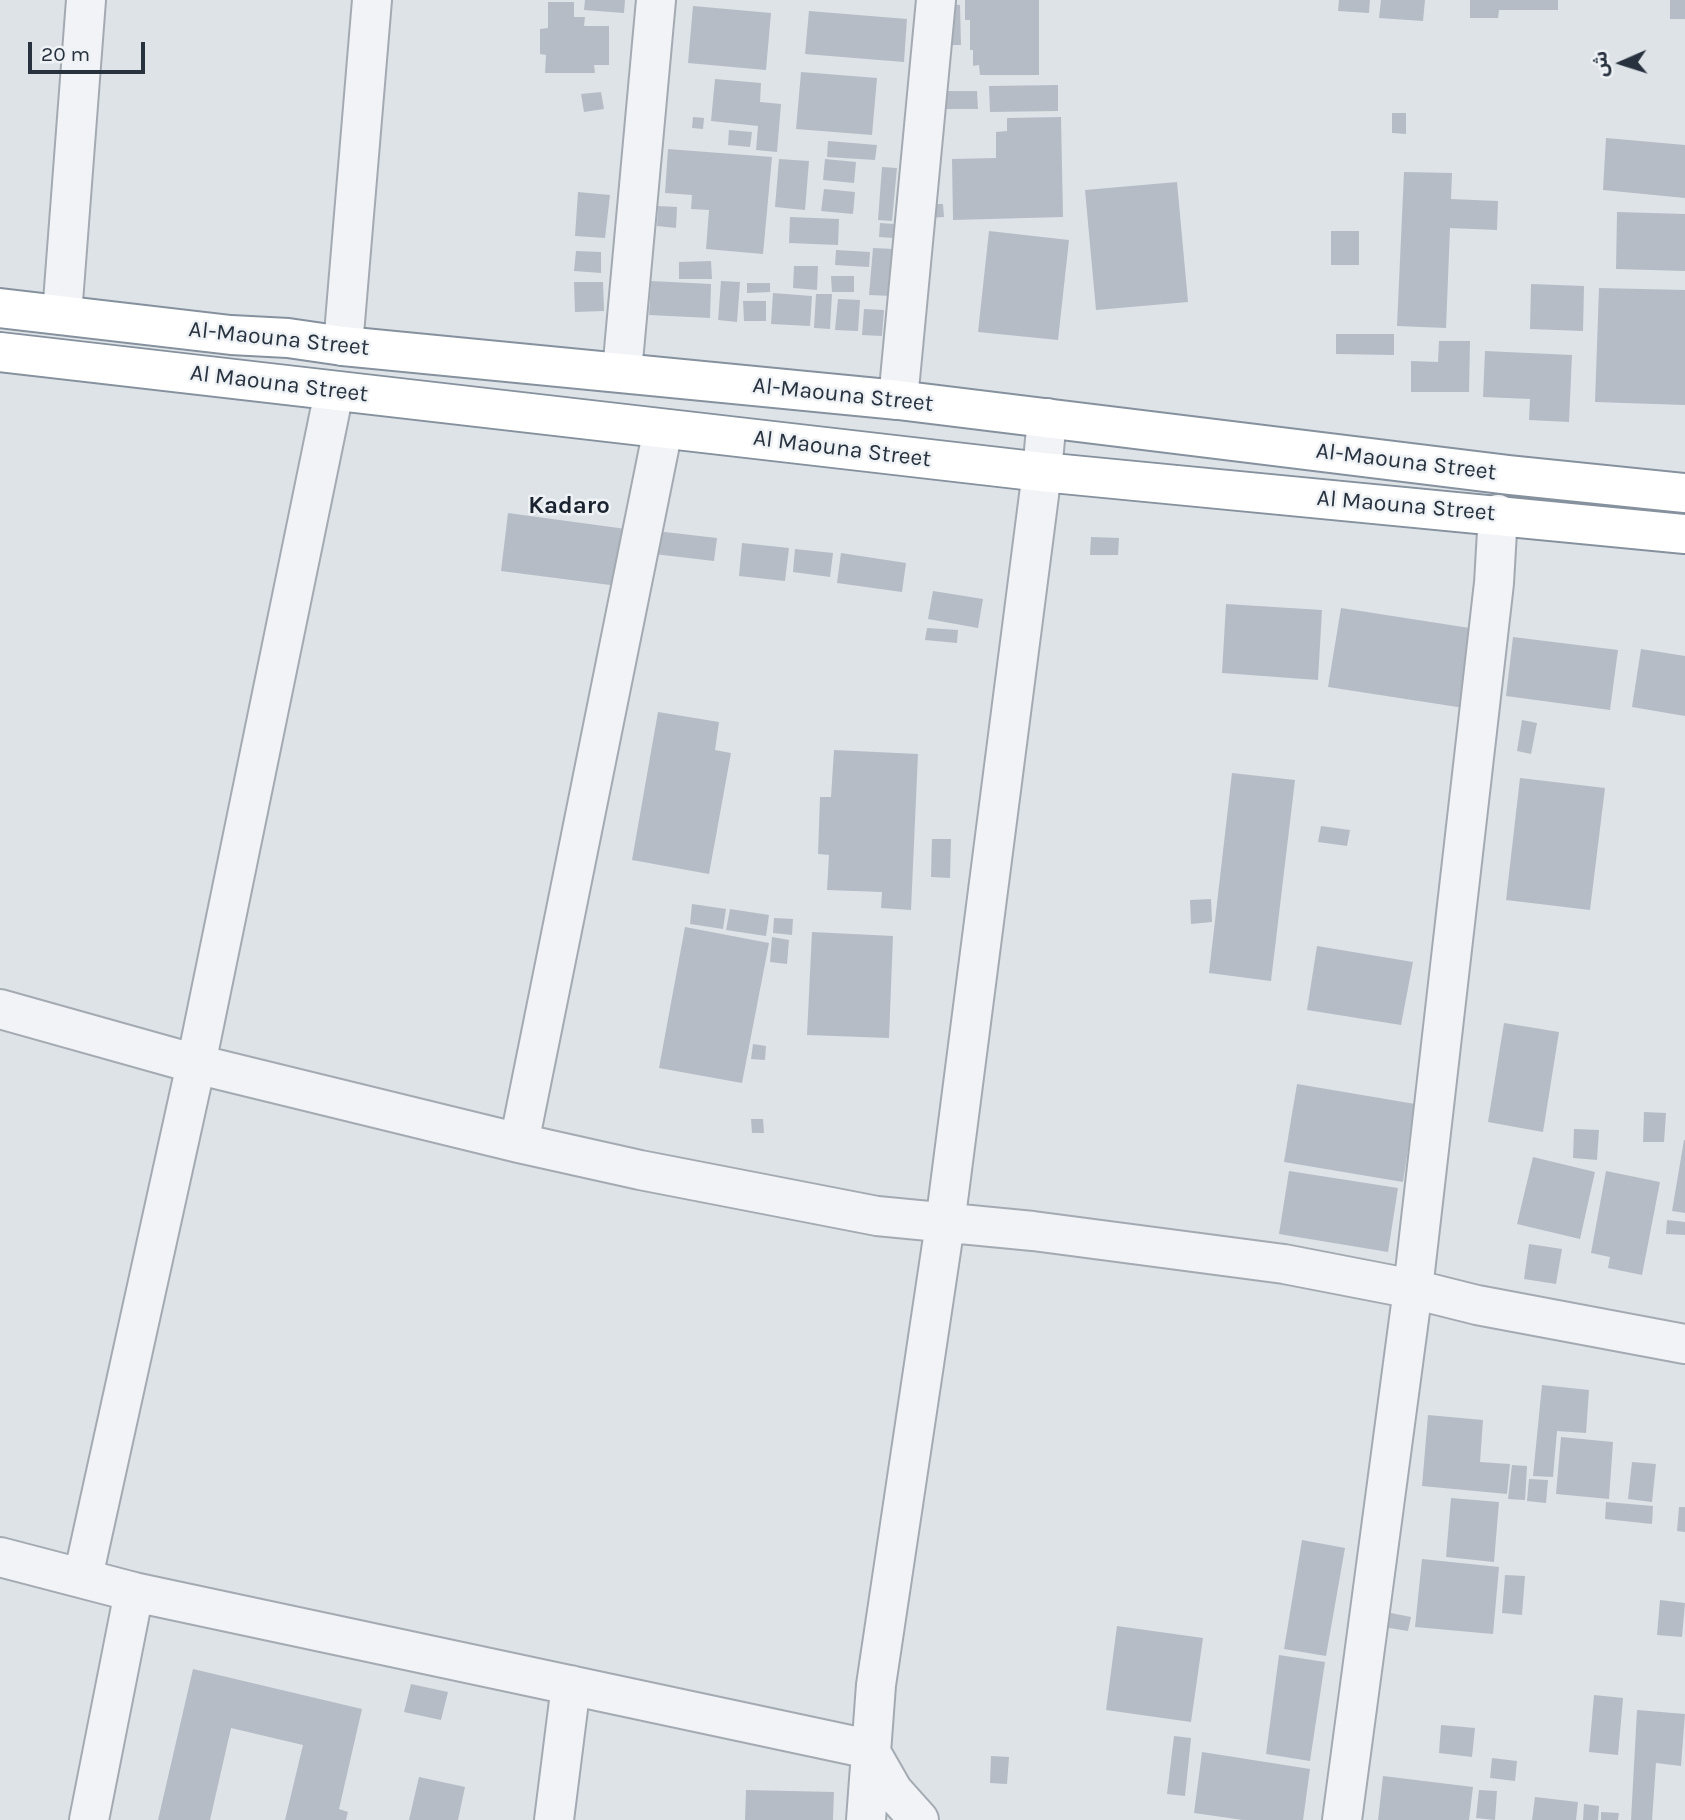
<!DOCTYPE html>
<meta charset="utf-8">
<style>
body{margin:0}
#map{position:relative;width:1685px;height:1820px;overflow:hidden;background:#dee3e8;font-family:Karla,"Noto Sans Arabic",sans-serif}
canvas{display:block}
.north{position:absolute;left:1587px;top:28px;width:70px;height:70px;-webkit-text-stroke:5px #eef2f5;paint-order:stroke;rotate:267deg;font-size:19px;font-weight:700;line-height:28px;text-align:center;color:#28323f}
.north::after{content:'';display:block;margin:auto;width:24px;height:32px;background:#28323f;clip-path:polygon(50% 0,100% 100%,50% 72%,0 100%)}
.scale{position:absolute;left:28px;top:42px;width:117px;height:32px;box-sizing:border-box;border:4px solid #28323f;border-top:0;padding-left:9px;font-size:21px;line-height:24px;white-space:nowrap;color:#28323f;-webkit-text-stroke:5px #eef2f5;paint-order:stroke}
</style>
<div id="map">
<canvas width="1685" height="1820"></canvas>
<div class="north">ش</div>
<div class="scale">20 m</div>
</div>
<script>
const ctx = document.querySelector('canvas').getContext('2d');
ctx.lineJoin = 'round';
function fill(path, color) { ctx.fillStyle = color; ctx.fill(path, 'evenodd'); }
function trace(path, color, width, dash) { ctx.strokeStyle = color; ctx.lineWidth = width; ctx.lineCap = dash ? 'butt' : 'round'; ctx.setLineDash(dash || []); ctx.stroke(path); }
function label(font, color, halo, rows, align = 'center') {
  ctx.font = font + ' Karla,sans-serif'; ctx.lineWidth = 5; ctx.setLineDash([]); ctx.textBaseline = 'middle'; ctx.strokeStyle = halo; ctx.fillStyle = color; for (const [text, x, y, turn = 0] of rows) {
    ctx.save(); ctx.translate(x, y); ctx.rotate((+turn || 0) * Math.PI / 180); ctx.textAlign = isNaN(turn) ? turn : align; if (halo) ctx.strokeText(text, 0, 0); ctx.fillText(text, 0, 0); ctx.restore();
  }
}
fill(new Path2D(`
 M585,0H625L624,13L584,10Z
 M965,0H1039V75H980L979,65L973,66V50H970V20H965Z
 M1339,0H1370L1369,13L1338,11Z
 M1381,0H1425L1423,21L1379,18Z
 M1470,0H1558V10H1499L1498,18H1470Z
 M1670,0H1685V19H1670Z
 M548,2H574V17H585L584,26H609V65H594L595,73H545L546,55L540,54V29L548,28Z
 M942,4L960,5L961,45H943Z
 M693,6L771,13L766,70L688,63Z
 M809,11L907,19L904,62L805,54Z
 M801,72L877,78L872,135L796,129Z
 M715,79L761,83L760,102L781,104L777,152L756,150L758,126L711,121Z
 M1058,85V111L990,112L989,86Z
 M935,91H977L978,109H935Z
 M601,92L604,109L584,112L581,94Z
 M1392,113H1406V134L1392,133Z
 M693,117L704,118L703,129L692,128Z
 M1061,117L1063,217L953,220L952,159L996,158V132L1007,131V118Z
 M729,130L752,132L750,147L728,145Z
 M1606,138L1685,145V198L1603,190Z
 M828,141L877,145L875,160L827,157Z
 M668,149L772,157L763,254L706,249L709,210L691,209L692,195L665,193Z
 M779,159L809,161L805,210L775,207Z
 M825,159L856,162L854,183L823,180Z
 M882,167L897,168L892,221L878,220Z
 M1404,172L1452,173L1451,199L1498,201L1497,230L1450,228L1446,328L1397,326Z
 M1177,182L1188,302L1096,310L1085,190Z
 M824,189L855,192L853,214L821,211Z
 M578,192L610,195L605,238L575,236Z
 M927,204H943L944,217L927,218Z
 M658,206L677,207L676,228L657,226Z
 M1617,212L1685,214V271L1616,269Z
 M790,217L839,219L838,245L789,243Z
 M880,223L894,224L893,238L879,237Z
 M989,231L1069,240L1058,340L978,332Z
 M1331,231H1359V265H1331Z
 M873,248L894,249L892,296L869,295Z
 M836,250L870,252L869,267L835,265Z
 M576,251L601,252V273L574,271Z
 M711,261L712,279H679V262Z
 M794,266H818L817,290L793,288Z
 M831,276H854V292H832Z
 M651,281L711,284L710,318L649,315Z
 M721,281L740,282L737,322L718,320Z
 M574,282H603L604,311L575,312Z
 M747,283H770V292L747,293Z
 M1531,284L1584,286L1583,331L1530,329Z
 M1599,288L1685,290V405L1595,402Z
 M773,293L812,296L810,326L771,324Z
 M816,294H832L830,329L814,328Z
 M838,299L860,300L858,331L835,330Z
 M743,301H766V321H744Z
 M864,309L884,310L882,336L862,335Z
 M1336,334H1394V355L1336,354Z
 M1439,341H1470L1469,392H1411V361L1438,362Z
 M1485,351L1572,355L1569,422L1529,420L1530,399L1483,397Z
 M508,513L626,529L618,586L501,571Z
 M656,531L717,538L714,561L654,554Z
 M1091,537L1119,538L1118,555H1090Z
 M742,543L789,548L785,581L739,576Z
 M795,549L833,553L830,577L793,572Z
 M841,553L906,563L902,592L837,583Z
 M933,591L983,599L978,628L928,619Z
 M1226,604L1322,610L1318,680L1222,673Z
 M1341,608L1476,629L1464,708L1328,687Z
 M927,628L958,630L957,643L925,640Z
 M1513,637L1618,650L1610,710L1506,696Z
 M1641,649L1685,656V716L1632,707Z
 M658,712L719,722L715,750L731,753L709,874L632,860Z
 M1522,720L1537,723L1531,754L1517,751Z
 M834,750L918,754L911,910L881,908L882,892L827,890L829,855L818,854L820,797H831Z
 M1232,773L1295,780L1271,981L1209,973Z
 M1520,778L1605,788L1590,910L1506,900Z
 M1321,826L1350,830L1347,846L1318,842Z
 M932,839H951L950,878L931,877Z
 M1211,899L1212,922L1191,924L1190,900Z
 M692,904L726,909L723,929L690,924Z
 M730,909L769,915L766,936L726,930Z
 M774,918L793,919L792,935L773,933Z
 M685,927L769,943L742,1083L659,1068Z
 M812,932L893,936L889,1038L807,1035Z
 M772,937L789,940L787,964L770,962Z
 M1317,946L1413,962L1401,1025L1307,1010Z
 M1504,1023L1559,1032L1543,1132L1488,1122Z
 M753,1044L766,1046L765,1060L751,1059Z
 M1297,1084L1415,1104L1403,1182L1284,1162Z
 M1644,1112L1666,1113L1664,1142H1643Z
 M751,1119H763L764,1133H752Z
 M1574,1129L1599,1130L1597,1160L1573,1158Z
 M1684,1140H1685V1213L1672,1211Z
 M1533,1157L1595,1172L1580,1239L1517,1224Z
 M1289,1171L1398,1188L1388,1252L1279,1234Z
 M1606,1171L1660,1182L1642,1275L1608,1268L1610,1257L1591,1253Z
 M1667,1220L1685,1222V1235L1666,1234Z
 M1529,1244L1562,1249L1556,1284L1524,1279Z
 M1542,1385L1589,1390L1586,1433L1557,1431L1553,1477L1533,1476Z
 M1428,1415L1483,1420L1480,1462L1510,1464L1507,1494L1422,1486Z
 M1561,1437L1613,1442L1609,1499L1556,1494Z
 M1632,1462L1656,1464L1652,1502L1628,1499Z
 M1512,1465L1527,1466L1525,1500L1508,1499Z
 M1529,1479L1548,1480L1546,1503L1527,1501Z
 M1451,1498L1499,1502L1494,1562L1446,1557Z
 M1606,1502L1653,1506L1652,1524L1605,1519Z
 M1679,1507H1685V1532L1677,1531Z
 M1302,1540L1345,1548L1326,1656L1284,1649Z
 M1422,1559L1499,1567L1493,1634L1415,1627Z
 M1505,1575L1525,1576L1522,1615L1502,1613Z
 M1660,1600L1685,1603L1682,1637L1657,1635Z
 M1386,1612L1411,1617L1408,1631L1383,1627Z
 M1117,1626L1203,1638L1191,1722L1106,1710Z
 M1279,1655L1325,1662L1310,1761L1266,1754Z
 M193,1669L362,1709L339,1809L348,1812L346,1820H285L303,1745L231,1728L210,1820H158Z
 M411,1684L448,1692L441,1720L404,1712Z
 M1594,1695L1623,1698L1618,1755L1589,1752Z
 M1637,1710L1685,1714L1681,1766L1656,1763L1652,1820H1631Z
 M1441,1725L1475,1728L1472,1757L1439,1753Z
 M1174,1736L1191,1738L1185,1796L1167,1794Z
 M1202,1752L1310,1769L1303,1820H1243L1194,1813Z
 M991,1756L1009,1757L1007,1784L990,1783Z
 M1492,1758L1517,1761L1515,1781L1490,1778Z
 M1383,1776L1473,1787L1469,1820H1378Z
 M419,1777L465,1787L458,1820H409Z
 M746,1790L834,1792L833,1820H745Z
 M1479,1790L1497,1791L1495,1820L1476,1818Z
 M1535,1797L1578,1802L1576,1820H1532Z
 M1584,1804L1599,1806L1598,1820H1583Z
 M1601,1812L1619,1813L1618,1820H1601Z`), '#b6bcc5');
const minor = new Path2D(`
 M62,315L86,0
 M343,346L372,0
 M622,372L656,0
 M898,400L936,0
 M0,1009L196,1064L519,1143L640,1170L877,1216L1033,1231L1284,1264L1413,1289L1477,1305L1685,1344
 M519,1143L663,429
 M0,1557L134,1592L869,1749L893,1791L919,1820
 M83,1577L196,1064L334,392
 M89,1820L134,1592
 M554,1820L571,1685
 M866,1820L876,1685L945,1224L1042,472L1047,418
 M1342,1820L1413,1289L1494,583L1498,514`);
const highway = new Path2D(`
 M0,308L231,335L288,338L343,346L898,400L1509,475L1685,493
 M0,352L1042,472L1685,534`);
trace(minor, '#a4aab2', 42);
trace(highway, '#86919e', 42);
trace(minor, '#f1f3f6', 38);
trace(highway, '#fff', 38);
label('23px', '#28323f', '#eef2f5', [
 ["Al-Maouna Street",279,339,6],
 ["Al Maouna Street",279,384,7],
 ["Al-Maouna Street",843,395,6],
 ["Al Maouna Street",842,449,7],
 ["Al-Maouna Street",1406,462,7],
 ["Al Maouna Street",1406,506,5]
]);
label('bold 24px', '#1a232f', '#eef2f5', [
 ["Kadaro",569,506]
]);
</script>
